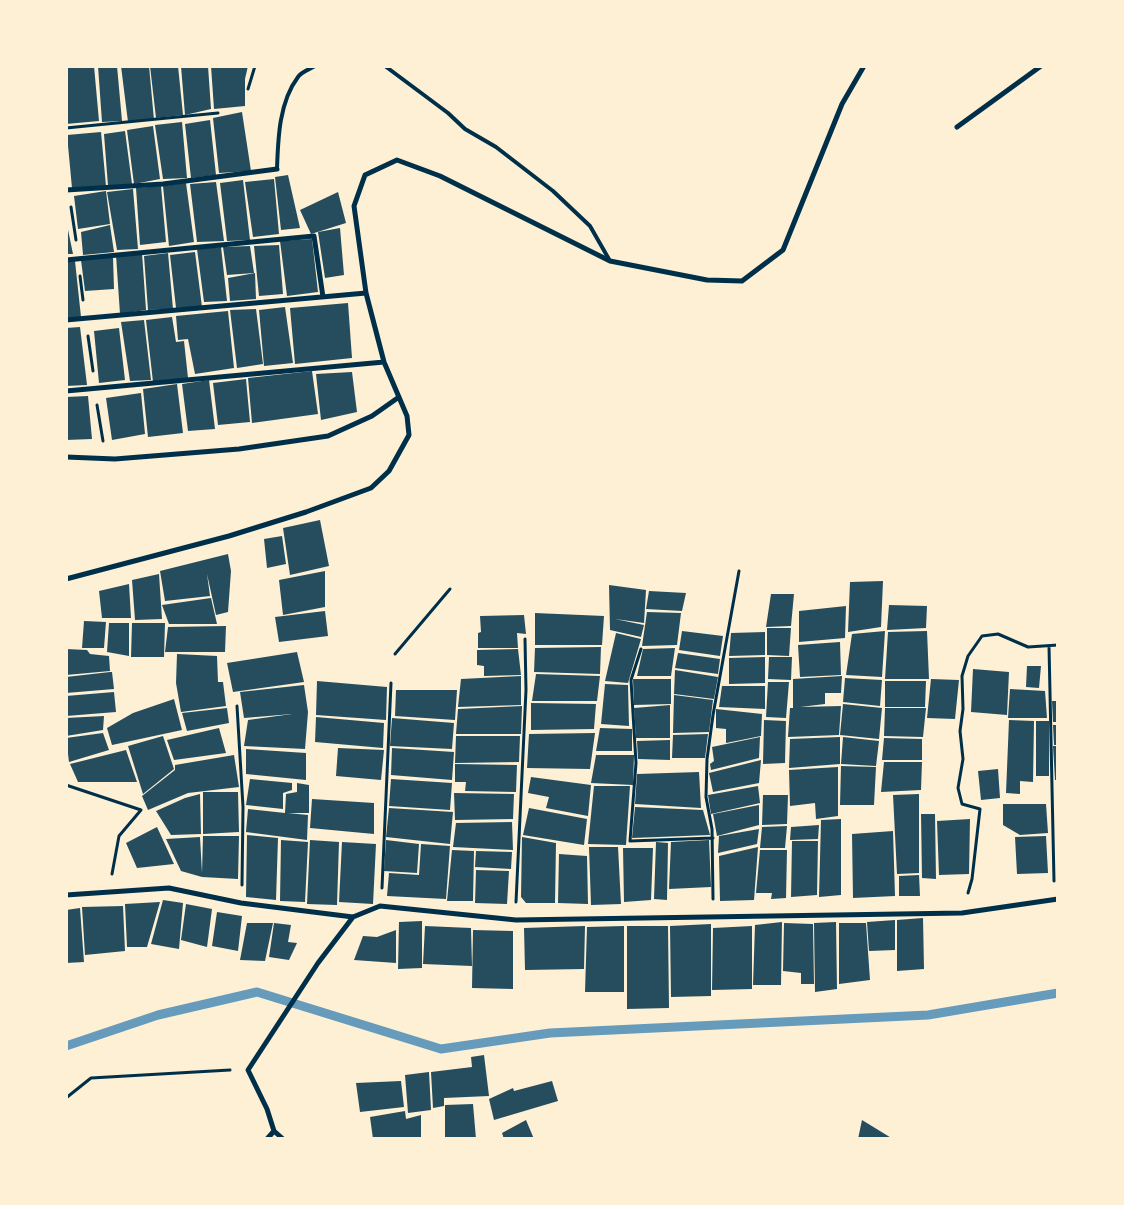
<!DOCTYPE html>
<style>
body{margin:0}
#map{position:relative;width:1124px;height:1205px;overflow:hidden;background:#fdf0d5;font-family:"Work Sans",sans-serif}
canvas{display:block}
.frame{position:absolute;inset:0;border:68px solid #fdf0d5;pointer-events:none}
</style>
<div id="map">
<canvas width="1124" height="1205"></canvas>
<div class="frame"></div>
</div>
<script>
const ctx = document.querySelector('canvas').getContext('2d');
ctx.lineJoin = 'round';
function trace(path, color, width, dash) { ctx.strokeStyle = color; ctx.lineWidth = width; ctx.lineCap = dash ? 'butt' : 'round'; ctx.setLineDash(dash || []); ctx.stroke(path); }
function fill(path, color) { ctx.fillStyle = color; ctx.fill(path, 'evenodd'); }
trace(new Path2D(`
 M66,1046L158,1015L257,992L441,1049L550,1033L928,1015L1058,993`), '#669bbc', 9);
fill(new Path2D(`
 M94,66L99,121L66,124V67Z
 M98,66H117L122,121L102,122Z
 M121,66H149L154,120L128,122Z
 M150,66H178L183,115L156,118Z
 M181,66H208L211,109L185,115Z
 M211,66H248L245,79V106L214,109Z
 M242,112L251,171L219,173L213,118Z
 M210,120L216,175L191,178L185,124Z
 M182,122L187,178L163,179L155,125Z
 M153,126L160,179L134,184L127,130Z
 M125,131L132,184L108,186L104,134Z
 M101,132L106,186L72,188L67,135Z
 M288,175L300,228L281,230L275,177Z
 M274,179L279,234L253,237L245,182Z
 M243,180L250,240L227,241L220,183Z
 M216,182L224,241L197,242L190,184Z
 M186,183L194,242L169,246L163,186Z
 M161,186L166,242L140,245L136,188Z
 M133,189L138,249L117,250L107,192Z
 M106,191L110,224L78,229L74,196Z
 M338,192L346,223L311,234L300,210Z
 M66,220L73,254H66Z
 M110,225L114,252L83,255L81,232Z
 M340,228L344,275L325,278L318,232Z
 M312,239L318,292L287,296L280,241Z
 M279,245L283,294L259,296L254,246Z
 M250,246L254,273L227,275L223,247Z
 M221,247L227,301L204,302L197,249Z
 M195,252L202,307L176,308L170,255Z
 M142,253L146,310L120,314L116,255Z
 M168,253L173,309L148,310L144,256Z
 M113,257L114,289L85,291L81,260Z
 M66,261H75L81,317L66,319Z
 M255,273L256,299L230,301L228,278Z
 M348,303L352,358L295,364L290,308Z
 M285,307L293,363L264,366L259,310Z
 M256,309L263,364L237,368L230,310Z
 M228,311L234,368L195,374L188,339L178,340L176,316Z
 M172,317L176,342L184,341L188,378L153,382L146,320Z
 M144,320L151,380L130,381L121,322Z
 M80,327L87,385L66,386V328Z
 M119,328L125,380L99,383L94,331Z
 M312,371L318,414L252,423L248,378Z
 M352,372L357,412L321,420L316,374Z
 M246,379L250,422L218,425L213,383Z
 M209,380L215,429L188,431L182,384Z
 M177,384L183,433L148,437L143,389Z
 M141,393L145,434L112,440L106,398Z
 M88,396L92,439L66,440V397Z
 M320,520L329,566L290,575L283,528Z
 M282,536L286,564L267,568L264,539Z
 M228,554L231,571L228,612L216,615L207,574L210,596L165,601L160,571Z
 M325,571V607L283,615L279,580Z
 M159,574L162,619L135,620L132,580Z
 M883,581L881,627L848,632L850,582Z
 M129,584L131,618H102L99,591Z
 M609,585L646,590L644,623L615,619L644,625L641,637L610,630Z
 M649,591L686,593L682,611L646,609Z
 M771,594H794L791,626L766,627Z
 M211,598L217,624H169L162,605Z
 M889,605L927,606L926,628L887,630Z
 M846,606L845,638L799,642V611Z
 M325,611L328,636L279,642L275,617Z
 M647,612L681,613L677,645L642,646Z
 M535,613L604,616L602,645H535Z
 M524,615L526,634L517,633L518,648H478V633L481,632L480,616Z
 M84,621L106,622L104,648H82Z
 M109,623H129V656L107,652Z
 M132,623H165L164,657H131Z
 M226,626L225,652H165L168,627Z
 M767,628H791L789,656L767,655Z
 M682,631L723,636L720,656L679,650Z
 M885,631L882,677L846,675L852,634Z
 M927,631L929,679H885L888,632Z
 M765,632V655L729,656L731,633Z
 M616,633L641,639L628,683L605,681Z
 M840,642L841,675L800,677L798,645Z
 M601,647L600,674L534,672L535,648Z
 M675,648L671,676H637L643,649Z
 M66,649L87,650L90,654L109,656L110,671L66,675Z
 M518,649L521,675L484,676V666L477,665V650Z
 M297,652L304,682L233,692L227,663Z
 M678,653L720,659L718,674L675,668Z
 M177,654L217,656L218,682H223L226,706L181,712L176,683Z
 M765,657V683L729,684V658Z
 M769,657H792L791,680L768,679Z
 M1027,666H1041L1039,688L1026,687Z
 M973,669L1009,672L1007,715L971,712Z
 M675,670L718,677L714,699L674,694Z
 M110,672H112L114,689L66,693V677Z
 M536,674L600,676L597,701H532Z
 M521,676V705L458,707L461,679Z
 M842,676L841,693H825V704L800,707L841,706L839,735L788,737L790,708H793V679Z
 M845,678L882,680L880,706L843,702Z
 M633,679H671V704L634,705Z
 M931,679L959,680L955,719L927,718Z
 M317,681L387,687L386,720L316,715Z
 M885,681H926L925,707H885Z
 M768,682H789L786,718L766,717Z
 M605,684L628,685L629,726L601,724Z
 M304,685L308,712L305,749L244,746L248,720L292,714L244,718L240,692Z
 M722,686H765V709L719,707Z
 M1010,689L1045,691L1047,718H1008Z
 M396,690H457L455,720L395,716Z
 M114,692L116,712L66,716V696Z
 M674,695L713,700L709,732L673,733Z
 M174,699L182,730L112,745L107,728L133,713Z
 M1052,701H1058V722H1053Z
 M531,703L596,704L594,729L531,730Z
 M843,704L882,708L879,739L840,735Z
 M670,705V738H636L634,708Z
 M522,706L521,734H456L458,709Z
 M227,708L229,723L187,731L182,713Z
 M885,708H926L923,737L884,736Z
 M716,709L762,714L761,736L726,743V729L716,728Z
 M104,716L103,730L66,736V718Z
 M316,717L384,723L383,748L315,742Z
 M392,718L454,723L452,749L390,746Z
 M764,720L786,721L785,763L763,764Z
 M1009,720L1034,721L1033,782L1020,781V794L1006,793Z
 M1036,721H1049V776H1036Z
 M1053,725H1058V745H1054Z
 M219,728L226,753L174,760L167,740Z
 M600,728L632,729V751H596Z
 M103,733L109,750L69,762L66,738Z
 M595,733L590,769L527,768L529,734Z
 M708,734L705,758H672L673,735Z
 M163,736L174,769L143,794L128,746Z
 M456,736H520L519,762L455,763Z
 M760,737L759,758L711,770L710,764L714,761L712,747Z
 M840,737V764L789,768L790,739Z
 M843,737L879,741L876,766L841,764Z
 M884,738L922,739V760H882Z
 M670,740V760L638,759L637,741Z
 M1053,746H1058V780H1055Z
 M338,748L384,750L381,780L336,776Z
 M392,748L454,752L452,780L391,775Z
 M246,749L306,753V780L246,774Z
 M126,750L137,782H78L70,764Z
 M234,755L239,787L188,793L148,810L142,796L175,770V765Z
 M596,755H634L633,785L591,783Z
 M761,760L759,783L713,792L709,773Z
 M884,762H922L921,790L881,792Z
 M455,764L517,765L516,792L465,791L466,782H455Z
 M841,766L876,767L874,805H840Z
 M838,767V816L816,819L815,803L790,806L789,770Z
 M998,769L1000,798L981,800L978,771Z
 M699,772L701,808L635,804L637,774Z
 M531,777L591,785L588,816L546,808L549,797L528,793Z
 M250,779L292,783V790L283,793V809L246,805Z
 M391,779L452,783L450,810L389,806Z
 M297,783L309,785V813H288L308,815L307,840L246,832L248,809L285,813L286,794L297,792Z
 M594,786H630L626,845L588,844Z
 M758,786L760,803L711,814L708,795Z
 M203,792H238L239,832L203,834Z
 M454,793L514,794L513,819L455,820Z
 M200,794L201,834L171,835L156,811L185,798Z
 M919,794V873L897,874L893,795Z
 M763,795H788L787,824L762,825Z
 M312,799L374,803V834L310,828Z
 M1003,804H1046L1048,833L1020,835L1003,825Z
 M759,805V825L717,836L713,814Z
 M635,807L703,810L710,835L632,838Z
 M389,808L453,812L450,844L386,837Z
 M529,808L587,819L584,845L523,835Z
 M921,814H935L936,879L922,878Z
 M841,819V895L819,897L821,820Z
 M970,819L969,874L939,875L937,821Z
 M512,822L513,850L453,847L456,823Z
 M819,825L818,839L790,840L791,827Z
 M787,826L785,848H760L762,827Z
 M157,827L174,864L137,868L126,843Z
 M759,829L757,844L718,853L719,836Z
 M893,831L895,896L853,898L852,834Z
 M247,835L278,838L276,900L246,897Z
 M203,836H239L238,879L202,877L181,871L166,839L200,837L202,873Z
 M1046,836L1048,873L1017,874L1015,837Z
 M522,837L556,843L555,903H526L521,897Z
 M281,840L308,842L305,902L280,901Z
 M310,840L339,842L337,905L307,904Z
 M386,840L419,844L417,873L384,871Z
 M709,840L711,887L669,889L671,842Z
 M792,841H818L817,895L791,897Z
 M342,842L376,844L373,904L339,902Z
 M656,842L668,843L667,900L654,899Z
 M421,844L450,846L446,899L387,896L389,873L419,875Z
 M589,847H618L621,904L591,905Z
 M758,847L754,900L720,901L719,856Z
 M623,848H653L651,900L624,902Z
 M452,850L474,851L473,901H447Z
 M760,850H787L786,898L771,899L772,893H756Z
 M476,851L512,852L511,869L475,867Z
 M559,854L587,856L588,904L558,903Z
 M476,870L509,871L507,904L475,903Z
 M919,875L920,896H899V876Z
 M163,900L183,903L179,949L151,944Z
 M160,902L147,947H127L125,904Z
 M186,904L212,909L207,947L181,940Z
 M123,906L125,951L85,955L82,907Z
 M80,908L84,962L66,963V910Z
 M217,912L242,916L238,951L212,946Z
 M923,918L924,969L897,971V920Z
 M895,920V950L869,951L867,922Z
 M422,921V968L398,969L399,922Z
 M782,922L781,985H753L755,925Z
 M836,922L837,989L815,992L814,923Z
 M247,923H273L265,961L240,960Z
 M274,923L291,925L288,942L297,943L289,960L269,957Z
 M784,923L813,924L814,984H801V973L783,971Z
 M839,923H866L870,980L839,984Z
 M711,924V996L671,997L670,926Z
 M425,926L471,928L472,966L423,964Z
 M585,926L584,969L525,970L524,928Z
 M624,926V992H585L587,927Z
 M627,926H668L669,1008L627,1009Z
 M752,926V989L712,990L713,928Z
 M396,930V963L354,960L363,936L377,937Z
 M473,930L513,931V989L472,988Z
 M484,1055L489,1096L444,1098V1106L433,1108L431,1072L472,1067L471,1057Z
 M429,1072L431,1110L408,1113L405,1075Z
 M401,1081L404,1107L360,1112L356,1083Z
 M552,1081L558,1101L494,1120L489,1099L513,1088L514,1091Z
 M473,1104L476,1139H445V1105Z
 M405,1111L406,1119L421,1115V1139H373L370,1117Z
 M526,1120L534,1139H504L502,1133Z
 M862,1120L893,1139H858Z`), '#264d5e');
trace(new Path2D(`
 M248,89L255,66
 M66,128L218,113
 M71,207L76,240
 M80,276L83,300
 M88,336L93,371
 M97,405L103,441
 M1049,646L1054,881
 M641,649L631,680L636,763L630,841L713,838
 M395,654L450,589
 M237,706L243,807L242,885
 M66,785L141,810L119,836L112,874
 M382,888L391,683
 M968,893L972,879L980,809L962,804L958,788L963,759L960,731L963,709L962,676L968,656L982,636L998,634L1028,647L1058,645
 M713,899L712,829L706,797L707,759L713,715L739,571
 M516,902L526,690L525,639
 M66,1098L91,1078L230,1070`), '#003049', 3);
trace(new Path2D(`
 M385,66L448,113L465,129L496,147L553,191L590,226L610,261
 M277,169C278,139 279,102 298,77C301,72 310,69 315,66`), '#003049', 4);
trace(new Path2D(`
 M957,127L1041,66
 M66,190L163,184L277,169
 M66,260L314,236L323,297
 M66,320L366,293
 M66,391L384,362
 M66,457L115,459L239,449L328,436L372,416L399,397
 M66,579L229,536L306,512L371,488L389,471L409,435L407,416L384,362L366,293L354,206L365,175L397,160L440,176L610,261L707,280L742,281L783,250L842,104L864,66
 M66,895L169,888L241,903L353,917L380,906L516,920L962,913L1058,899
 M274,1131L267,1109L248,1070L318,963L353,917
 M274,1131L283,1139
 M267,1139L274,1131`), '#003049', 5);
</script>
